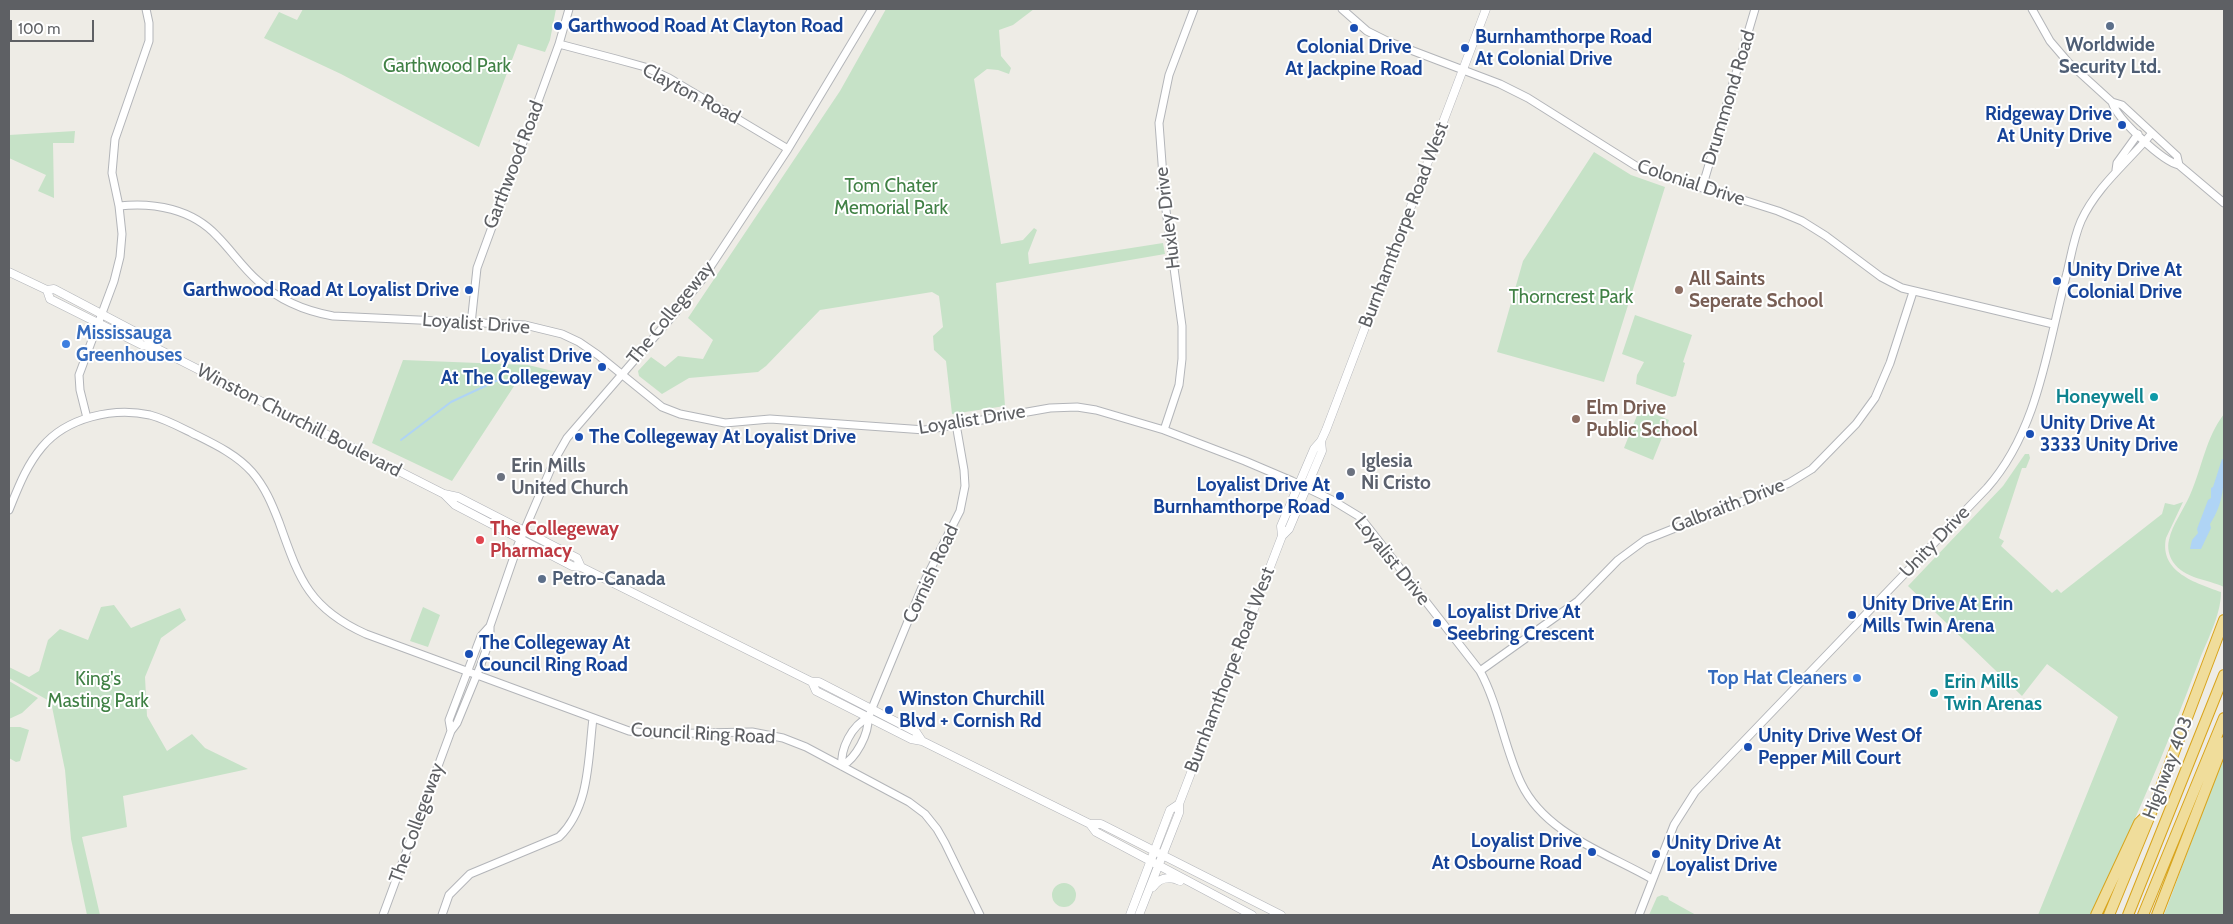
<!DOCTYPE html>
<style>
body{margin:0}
#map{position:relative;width:2233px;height:924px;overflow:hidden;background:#eeece6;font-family:Cabin,sans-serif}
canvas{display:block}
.frame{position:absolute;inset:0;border:10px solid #5e6064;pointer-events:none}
.scale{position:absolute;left:10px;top:20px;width:84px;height:22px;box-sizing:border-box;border:2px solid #5e6064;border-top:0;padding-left:6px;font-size:15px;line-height:18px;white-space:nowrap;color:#5e6064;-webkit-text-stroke:4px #fff;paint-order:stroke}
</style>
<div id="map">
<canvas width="2233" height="924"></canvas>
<div class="frame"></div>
<div class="scale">100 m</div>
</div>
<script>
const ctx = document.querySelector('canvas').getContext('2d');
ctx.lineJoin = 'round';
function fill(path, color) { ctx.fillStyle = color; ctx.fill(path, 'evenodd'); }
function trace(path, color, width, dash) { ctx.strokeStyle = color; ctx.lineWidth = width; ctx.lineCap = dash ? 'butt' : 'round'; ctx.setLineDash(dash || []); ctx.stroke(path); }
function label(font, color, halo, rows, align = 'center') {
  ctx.font = font + ' Cabin,sans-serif'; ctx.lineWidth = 4; ctx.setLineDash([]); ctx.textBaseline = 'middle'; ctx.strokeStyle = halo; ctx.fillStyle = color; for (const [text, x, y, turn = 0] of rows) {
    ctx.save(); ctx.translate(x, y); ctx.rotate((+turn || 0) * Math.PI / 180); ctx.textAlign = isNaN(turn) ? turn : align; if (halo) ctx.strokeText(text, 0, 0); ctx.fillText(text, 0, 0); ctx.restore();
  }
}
fill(new Path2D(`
 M303,9H556L550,40L545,52L518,44L479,147L341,74L264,38L279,12L297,20Z
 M886,9H1034L1013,25L999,30L1001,56L1011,68L1009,74L998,70L987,69L974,79L1001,244L1023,240L1034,228L1037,230L1028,253L1029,264L1163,243L1165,254L996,283L1005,406L952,414L946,361L934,350L933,336L943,327L939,296L932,292L820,310L766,366L758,372L689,378L662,394L639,376L638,371L651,357L665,367L678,356L703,359L713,340L688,318L840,91Z
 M75,131L74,143H53L54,198L38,191L46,175L9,158V135Z
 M1594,152L1631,175L1665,187L1604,382L1497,352L1523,261Z
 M1635,315L1692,335L1683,362L1685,363L1676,396L1672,397L1636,384L1637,375L1644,362L1622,354Z
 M403,360L528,365L557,372L552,386L518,380L452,481L372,443Z
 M1640,408L1669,420L1653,460L1624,448Z
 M2224,414V587C2207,579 2185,579 2173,562C2169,556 2167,547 2169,540C2172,525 2184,509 2190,495C2202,468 2206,437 2224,414Z
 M2025,454H2029L2030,458L2026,468H2022L1999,538L2004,541L2001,546L2052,593L2057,589L2061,593L2162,514L2165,503L2174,505L2183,502L2166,538C2159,572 2196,583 2221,592C2221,616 2206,642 2198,664C2166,749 2130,834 2090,915H2038L2118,717L2047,664L2022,696L1908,586L2003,486Z
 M114,605L131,628L180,608L186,620L161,638L145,677L147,716L167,751L192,734L205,748L248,769L123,796L127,827L82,837L100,915H87L71,839L65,770L51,702L9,678V667L29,677L39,671L48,640L60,629L88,640L101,607Z
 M423,607L440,615L428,647L410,641Z
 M9,681L38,698L22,713L9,719Z
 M9,727H20L29,730L20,761L16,762L9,758Z
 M2224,755V915H2164Z
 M1052 895a12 12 0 1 1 24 0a12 12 0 1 1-24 0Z
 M1662,895L1668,897L1669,900L1696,915H1649L1657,897Z`), '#c6e2c7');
fill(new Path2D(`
 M2222,459L2224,460C2224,484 2224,503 2210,524L2211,528L2201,549H2190L2192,540L2198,533L2197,529L2208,500L2211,498V488L2213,487Z`), '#afd4f5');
trace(new Path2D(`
 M401,440L451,402L498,380`), '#afd4f5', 2);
const tertiary = new Path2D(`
 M1342,9L1367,31L1387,41L1500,84L1528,98L1636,166L1778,211L1802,221L1826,236L1881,277L1902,288L2053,324
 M2032,9L2050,41L2068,62L2112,102L2122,105L2177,156L2179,165
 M559,44L616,59L645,67L669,78L788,149
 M2112,102C2117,119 2162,161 2179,165L2224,203
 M2116,170L2117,163L2138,134
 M1702,188L1755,9
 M119,206C154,202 192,209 217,236C231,250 243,268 258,281C279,300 305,311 333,316L525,325L562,334L579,342L598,355L662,407L680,414L725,423L770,419L925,430L1050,408L1077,407L1096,410L1164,430L1245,461L1292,481L1332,500L1360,517L1480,671C1499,706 1504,747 1521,783C1545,834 1607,853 1652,879
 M471,324L477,268L559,44L569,9
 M87,418L80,390L79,375L114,281L120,257L122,234L119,206L112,173L115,139L149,41V23L146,9
 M1164,430L1179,385L1182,359V326L1165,203L1159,123L1169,75L1194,9
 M9,510C18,488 26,466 42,447C67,417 114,407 150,415C165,419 178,426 192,433C214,444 236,454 252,472C265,487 272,504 279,522C299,578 308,608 366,634L629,731L650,734L752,732L783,738L806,747L909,802L925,814L937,829L945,843L980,915
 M1480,671L1578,601L1618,560L1645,540L1789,483L1812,469L1856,424L1875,398L1890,363L1913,292
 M868,718C852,725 840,749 842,766C856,758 869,734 868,718L925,580L960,511L965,486L964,470L956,424
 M451,731L449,720L481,636L490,626L518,545L555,459L567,438L676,312L701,281L788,149L872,9
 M383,915L451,731L457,723L480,667L490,639V626
 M442,915L449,895L470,874L559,837C590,807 588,759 593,718
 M1639,915L1674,825L1695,792L1987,488C2039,429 2047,347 2067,273C2071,256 2074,237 2081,221C2097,186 2128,162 2152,133`);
const secondary = new Path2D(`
 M9,272L47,290L54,289L149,339L154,347
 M47,290L50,299L142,345L154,347L444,494L458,497L577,558L581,567
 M444,494L455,505L572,566L581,567L812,682H819L916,732L922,741
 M1282,536L1281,526L1314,449L1321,441L1326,430L1486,9
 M812,682L816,691L911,739L922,741L1090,824H1101L1281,915
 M1090,824L1096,832L1252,915
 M1153,887C1160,877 1169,876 1180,881
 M1130,915L1170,810L1179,804
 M1139,915L1179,813V804L1282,536L1289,529L1322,451L1321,441`);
const motorway = new Path2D(`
 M2096,915L2139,823L2149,813
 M2109,915L2153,808L2224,620
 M2128,915L2224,675
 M2143,915L2224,718
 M2157,915L2224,742`);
trace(tertiary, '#b3b5b9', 9);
trace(secondary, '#b2b4b9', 9);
trace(motorway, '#d8a41c', 12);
trace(tertiary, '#fff', 7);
trace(secondary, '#fff', 8);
trace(motorway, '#f0dd9b', 10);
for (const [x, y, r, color] of [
 [558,26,5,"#1a4fb4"],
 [2110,26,5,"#5c6f8a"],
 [1354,28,5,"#1a4fb4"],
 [1465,48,5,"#1a4fb4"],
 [2122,125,5,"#1a4fb4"],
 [2057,281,5,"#1a4fb4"],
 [469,290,5,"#1a4fb4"],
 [1679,290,5,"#8d6e63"],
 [66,344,5,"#3f7fe0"],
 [602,367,5,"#1a4fb4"],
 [2154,397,5,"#0f9aa8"],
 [1576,419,5,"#8d6e63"],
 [2030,434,5,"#1a4fb4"],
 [579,437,5,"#1a4fb4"],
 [1351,472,5,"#6b7280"],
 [501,477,5,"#6b7280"],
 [1340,496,5,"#1a4fb4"],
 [480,540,5,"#e0444e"],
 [542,579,5,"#5c6f8a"],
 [1852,615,5,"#1a4fb4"],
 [1437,623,5,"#1a4fb4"],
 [469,654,5,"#1a4fb4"],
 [1857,678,5,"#3f7fe0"],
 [1934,693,5,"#0f9aa8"],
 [889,710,5,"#1a4fb4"],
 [1748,747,5,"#1a4fb4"],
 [1592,852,5,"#1a4fb4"],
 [1656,854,5,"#1a4fb4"]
]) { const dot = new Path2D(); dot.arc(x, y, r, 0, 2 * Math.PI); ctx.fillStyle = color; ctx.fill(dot); trace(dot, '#fff', 2); }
label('bold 19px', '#164399', '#fff', [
 ["Garthwood Road At Clayton Road",568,26],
 ["Burnhamthorpe Road",1475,37],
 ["At Colonial Drive",1475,59],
 ["Colonial Drive",1354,47,"center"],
 ["At Jackpine Road",1354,69,"center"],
 ["Ridgeway Drive",2112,114,"right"],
 ["At Unity Drive",2112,136,"right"],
 ["Unity Drive At",2067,270],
 ["Colonial Drive",2067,292],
 ["Garthwood Road At Loyalist Drive",459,290,"right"],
 ["Loyalist Drive",592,356,"right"],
 ["At The Collegeway",592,378,"right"],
 ["Unity Drive At",2040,423],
 ["3333 Unity Drive",2040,445],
 ["The Collegeway At Loyalist Drive",589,437],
 ["Loyalist Drive At",1330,485,"right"],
 ["Burnhamthorpe Road",1330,507,"right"],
 ["Unity Drive At Erin",1862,604],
 ["Mills Twin Arena",1862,626],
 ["Loyalist Drive At",1447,612],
 ["Seebring Crescent",1447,634],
 ["The Collegeway At",479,643],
 ["Council Ring Road",479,665],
 ["Winston Churchill",899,699],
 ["Blvd + Cornish Rd",899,721],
 ["Unity Drive West Of",1758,736],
 ["Pepper Mill Court",1758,758],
 ["Loyalist Drive",1582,841,"right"],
 ["At Osbourne Road",1582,863,"right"],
 ["Unity Drive At",1666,843],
 ["Loyalist Drive",1666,865]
], 'left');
label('bold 19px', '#4e5e75', '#fff', [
 ["Worldwide",2110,45],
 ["Security Ltd.",2110,67],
 ["Petro-Canada",552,579,"left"]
]);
label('19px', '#408145', '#fff', [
 ["Garthwood Park",447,66],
 ["Tom Chater",891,186],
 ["Memorial Park",891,208],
 ["Thorncrest Park",1571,297],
 ["King's",98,679],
 ["Masting Park",98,701]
]);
label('19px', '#5e6064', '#fff', [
 ["Clayton Road",691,94,28],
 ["Drummond Road",1729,98,-73],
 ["Garthwood Road",514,165,-69],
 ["Colonial Drive",1691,183,18],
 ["Huxley Drive",1168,218,-97],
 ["Burnhamthorpe Road West",1404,225,-69],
 ["The Collegeway",671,313,-51],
 ["Loyalist Drive",476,324,4],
 ["Loyalist Drive",972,420,-9],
 ["Winston Churchill Boulevard",299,421,27],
 ["Galbraith Drive",1728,506,-21],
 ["Unity Drive",1935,542,-46],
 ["Loyalist Drive",1392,561,51],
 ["Cornish Road",931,574,-65],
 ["Burnhamthorpe Road West",1230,670,-69],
 ["Council Ring Road",703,734,3],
 ["Highway 403",2168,768,-69],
 ["The Collegeway",417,823,-70]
]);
label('bold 19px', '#785e54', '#fff', [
 ["All Saints",1689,279],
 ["Seperate School",1689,301],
 ["Elm Drive",1586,408],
 ["Public School",1586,430]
], 'left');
label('bold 19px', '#366cbe', '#fff', [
 ["Mississauga",76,333],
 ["Greenhouses",76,355],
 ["Top Hat Cleaners",1847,678,"right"]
], 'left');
label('bold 19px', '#0d838f', '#fff', [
 ["Honeywell",2144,397],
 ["Erin Mills",1944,682,"left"],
 ["Twin Arenas",1944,704,"left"]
], 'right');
label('bold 19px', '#5b616d', '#fff', [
 ["Iglesia",1361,461],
 ["Ni Cristo",1361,483],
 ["Erin Mills",511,466],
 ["United Church",511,488]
], 'left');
label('bold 19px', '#be3a42', '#fff', [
 ["The Collegeway",490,529],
 ["Pharmacy",490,551]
], 'left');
</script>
